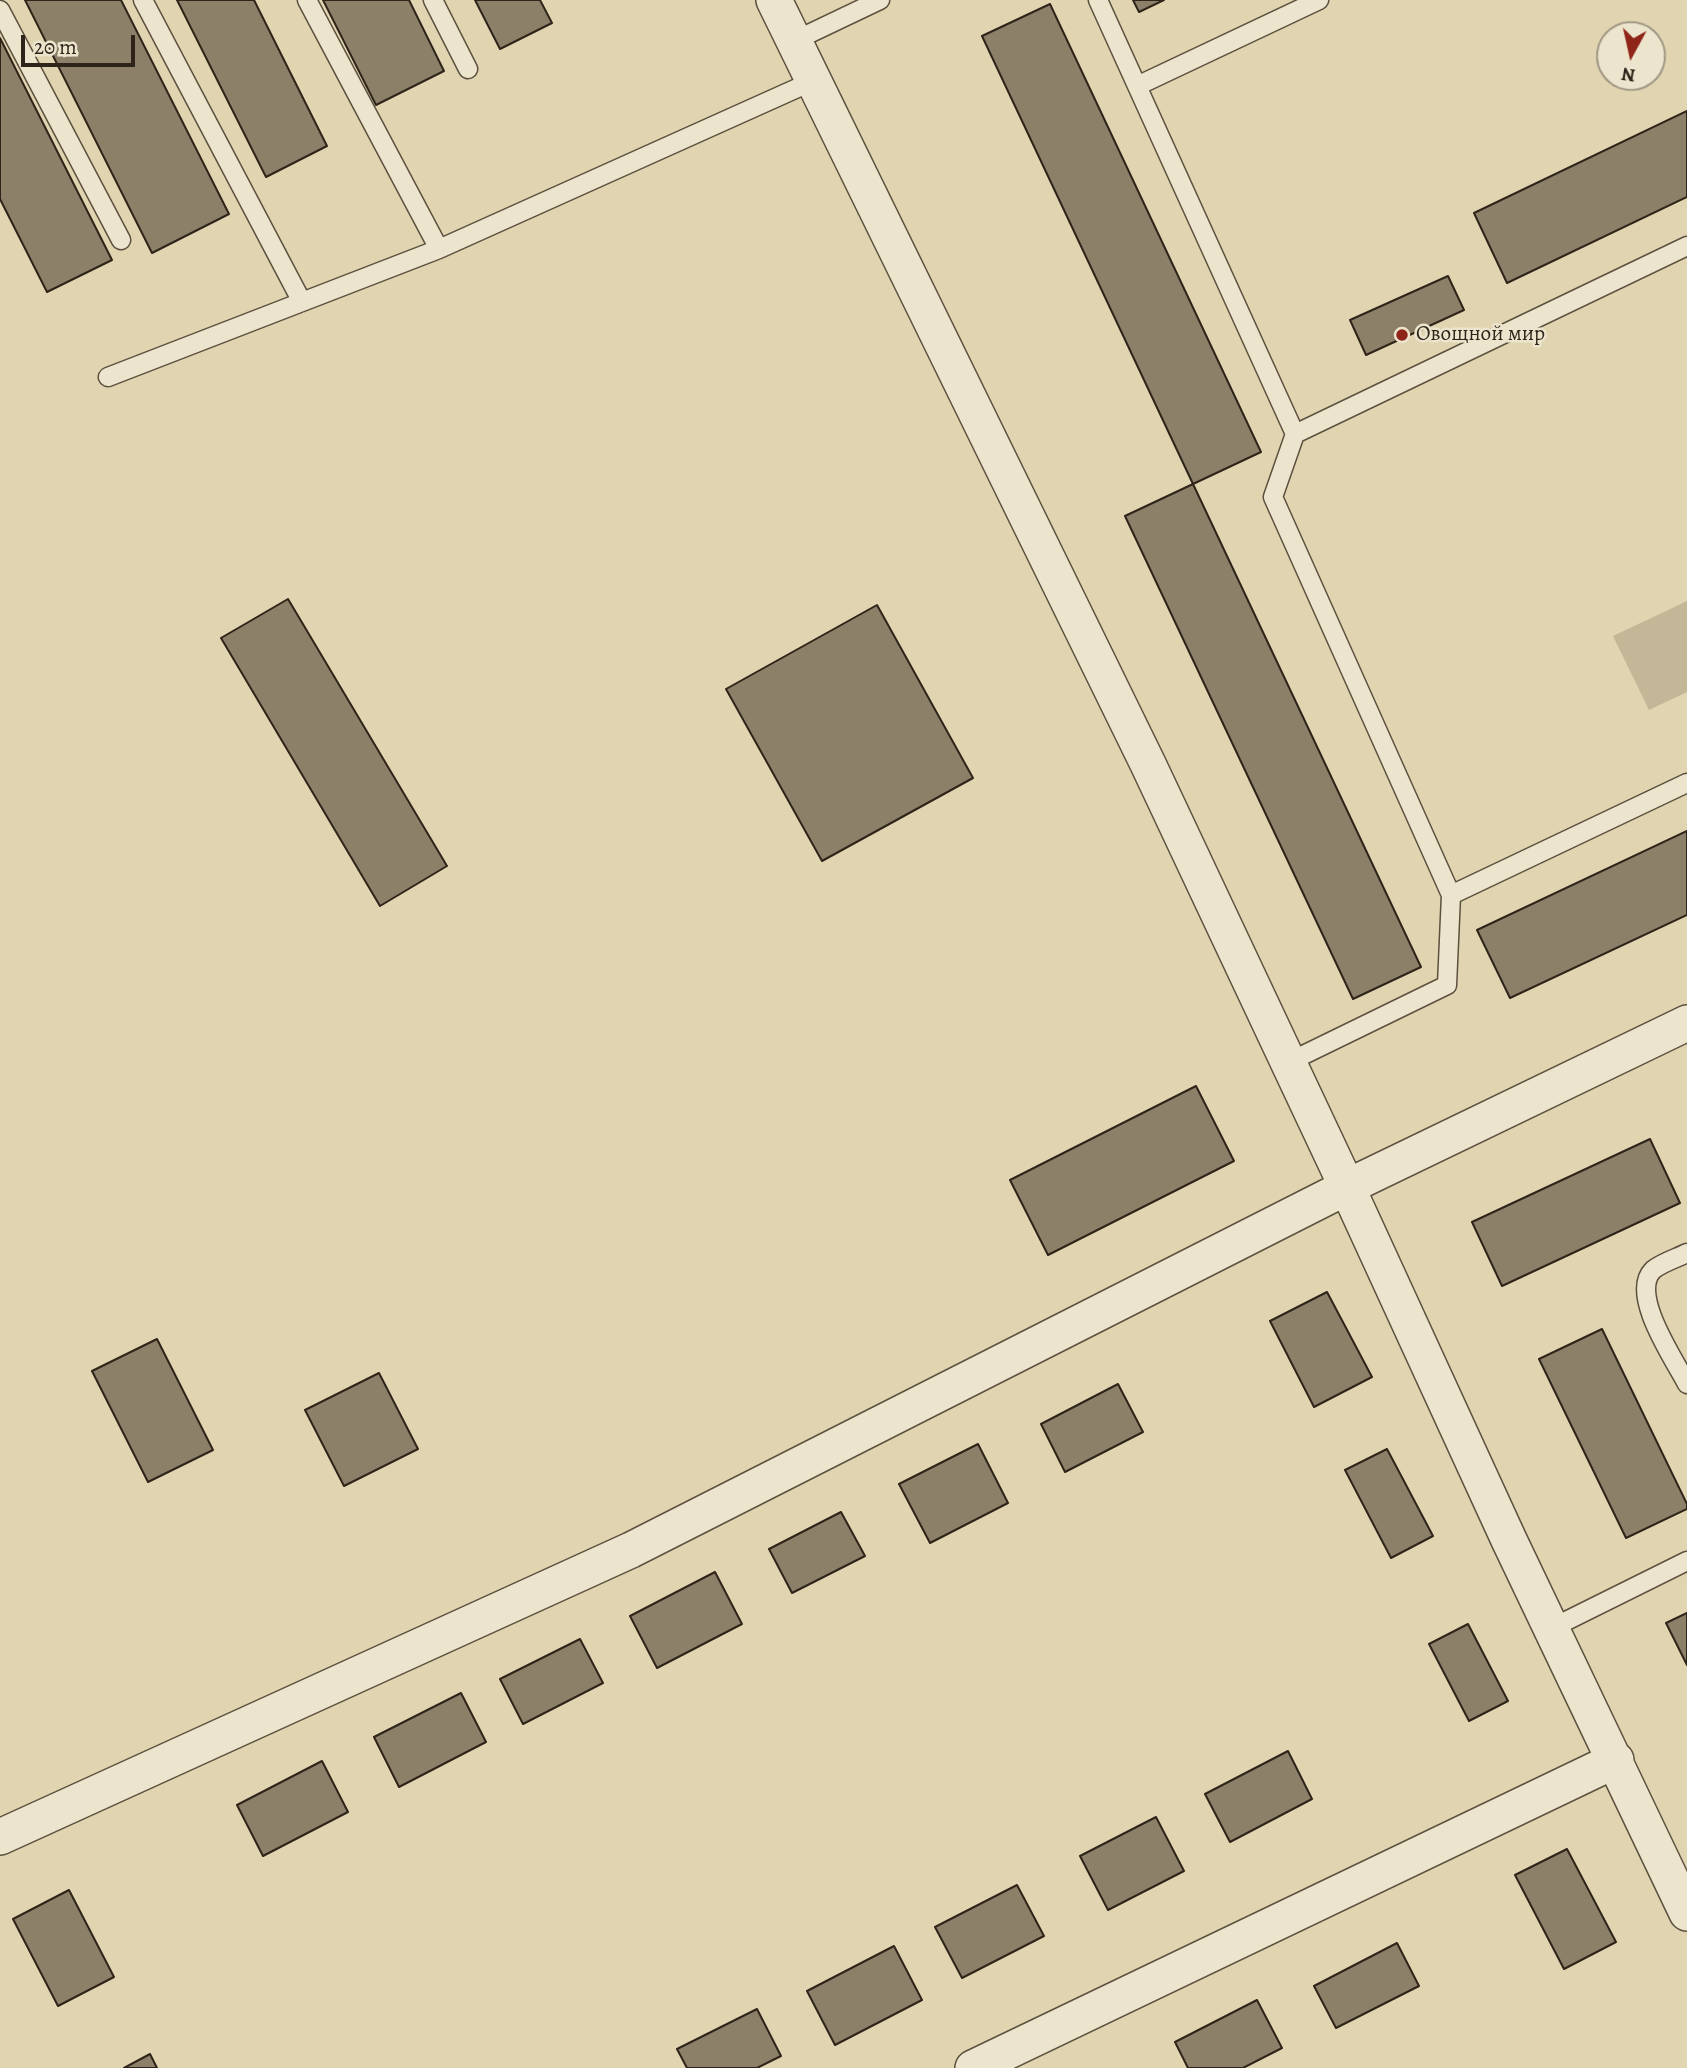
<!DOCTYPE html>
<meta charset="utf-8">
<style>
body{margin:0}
#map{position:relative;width:1687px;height:2068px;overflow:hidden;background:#e1d5b1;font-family:Alegreya,serif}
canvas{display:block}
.north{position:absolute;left:1596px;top:21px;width:70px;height:70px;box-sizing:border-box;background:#ece4cc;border:2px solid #a09784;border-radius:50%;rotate:188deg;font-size:19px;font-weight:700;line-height:28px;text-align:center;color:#2f2419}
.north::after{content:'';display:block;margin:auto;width:24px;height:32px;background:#8f2418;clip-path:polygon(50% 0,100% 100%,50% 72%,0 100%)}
.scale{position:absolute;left:21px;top:35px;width:114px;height:32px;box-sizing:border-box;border:4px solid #2f2419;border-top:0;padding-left:9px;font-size:21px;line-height:24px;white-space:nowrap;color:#2f2419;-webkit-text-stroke:5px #ece4cc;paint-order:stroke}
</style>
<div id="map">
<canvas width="1687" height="2068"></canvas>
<div class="north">N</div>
<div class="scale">20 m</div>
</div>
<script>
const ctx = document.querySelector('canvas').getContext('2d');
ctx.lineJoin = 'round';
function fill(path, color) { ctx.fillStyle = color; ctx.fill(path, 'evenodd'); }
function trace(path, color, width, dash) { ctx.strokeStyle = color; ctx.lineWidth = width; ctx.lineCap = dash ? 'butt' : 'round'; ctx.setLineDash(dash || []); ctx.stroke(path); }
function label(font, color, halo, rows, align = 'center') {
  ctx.font = font + ' Alegreya,serif'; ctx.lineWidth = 5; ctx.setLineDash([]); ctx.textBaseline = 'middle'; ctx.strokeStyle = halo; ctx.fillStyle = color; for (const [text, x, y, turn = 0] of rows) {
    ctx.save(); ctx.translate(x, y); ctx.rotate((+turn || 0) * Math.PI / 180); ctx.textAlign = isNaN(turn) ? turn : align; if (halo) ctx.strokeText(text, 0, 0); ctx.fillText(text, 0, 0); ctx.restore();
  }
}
fill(new Path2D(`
 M1687,601V692L1649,710L1613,636Z`), '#c3b797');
const building = new Path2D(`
 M25,0H121L229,214L152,253Z
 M177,0H254L327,146L266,177Z
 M323,0H409L444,71L376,105Z
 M475,0H540L552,23L500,49Z
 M1133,0H1164L1139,12Z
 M1050,4L1261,452L1193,484L982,36Z
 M0,38L112,260L47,292L0,199Z
 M1687,111V197L1507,283L1474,213Z
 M1448,276L1464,310L1366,355L1350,320Z
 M1193,484L1421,967L1353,999L1125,516Z
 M288,599L447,866L380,906L221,638Z
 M877,605L973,778L822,861L726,689Z
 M1687,831V915L1510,998L1477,930Z
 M1196,1086L1234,1161L1048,1255L1010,1180Z
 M1650,1139L1680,1203L1502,1286L1472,1222Z
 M1327,1292L1372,1377L1314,1407L1270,1321Z
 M1602,1329L1687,1504V1509L1626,1538L1539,1359Z
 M157,1339L213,1450L148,1482L92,1371Z
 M379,1373L418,1449L344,1486L305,1410Z
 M1118,1384L1143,1432L1065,1472L1041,1424Z
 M978,1444L1008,1503L930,1543L899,1484Z
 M1387,1449L1433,1536L1391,1558L1345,1470Z
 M841,1512L865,1556L792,1593L769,1549Z
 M715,1572L742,1624L657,1668L630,1616Z
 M1687,1613V1665L1666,1623Z
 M1468,1624L1508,1701L1469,1721L1429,1644Z
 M580,1639L603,1683L523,1724L500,1679Z
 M461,1693L486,1742L399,1787L374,1737Z
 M1288,1751L1312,1799L1230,1842L1205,1794Z
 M322,1761L348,1812L263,1856L237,1805Z
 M1156,1817L1184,1871L1108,1910L1080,1856Z
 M1567,1849L1616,1942L1564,1969L1515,1875Z
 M1017,1885L1044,1936L962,1978L935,1927Z
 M69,1890L114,1977L58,2006L13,1919Z
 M1397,1943L1419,1986L1336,2028L1314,1986Z
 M894,1946L922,2000L835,2045L807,1991Z
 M1257,2000L1282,2048L1243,2068H1188L1175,2042Z
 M757,2009L781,2056L757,2068H687L677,2049Z
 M150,2054L157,2068H124Z`);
fill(building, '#8c8068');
trace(building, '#2f2419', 2);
const service = new Path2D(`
 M143,0L302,302
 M307,0L439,249
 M433,0L468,69
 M1098,0L1295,434L1273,497L1451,895L1447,985L1289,1062
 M0,10L121,240
 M794,41L880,0
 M1137,86L1319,0
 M108,377L439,249L813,81
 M1295,434L1687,246
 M1451,895L1687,783
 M1687,1253C1677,1258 1661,1263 1653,1270C1629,1294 1674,1359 1687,1384
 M1552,1628L1687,1561`);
const minor = new Path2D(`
 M774,0L1148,764L1347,1187L1509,1540L1687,1913
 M0,1837L631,1550L1347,1187L1687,1023
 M973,2068L1616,1760`);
trace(service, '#5c503f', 21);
trace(minor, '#5c503f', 38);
trace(service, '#ece4cc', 18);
trace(minor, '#ece4cc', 35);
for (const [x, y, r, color] of [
 [1402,335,7,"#8f2418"]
]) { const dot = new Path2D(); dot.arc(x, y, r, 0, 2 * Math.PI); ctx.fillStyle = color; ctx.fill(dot); trace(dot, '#ece4cc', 2.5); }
label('21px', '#2f2419', '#ece4cc', [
 ["Овощной мир",1416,335]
], 'left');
</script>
